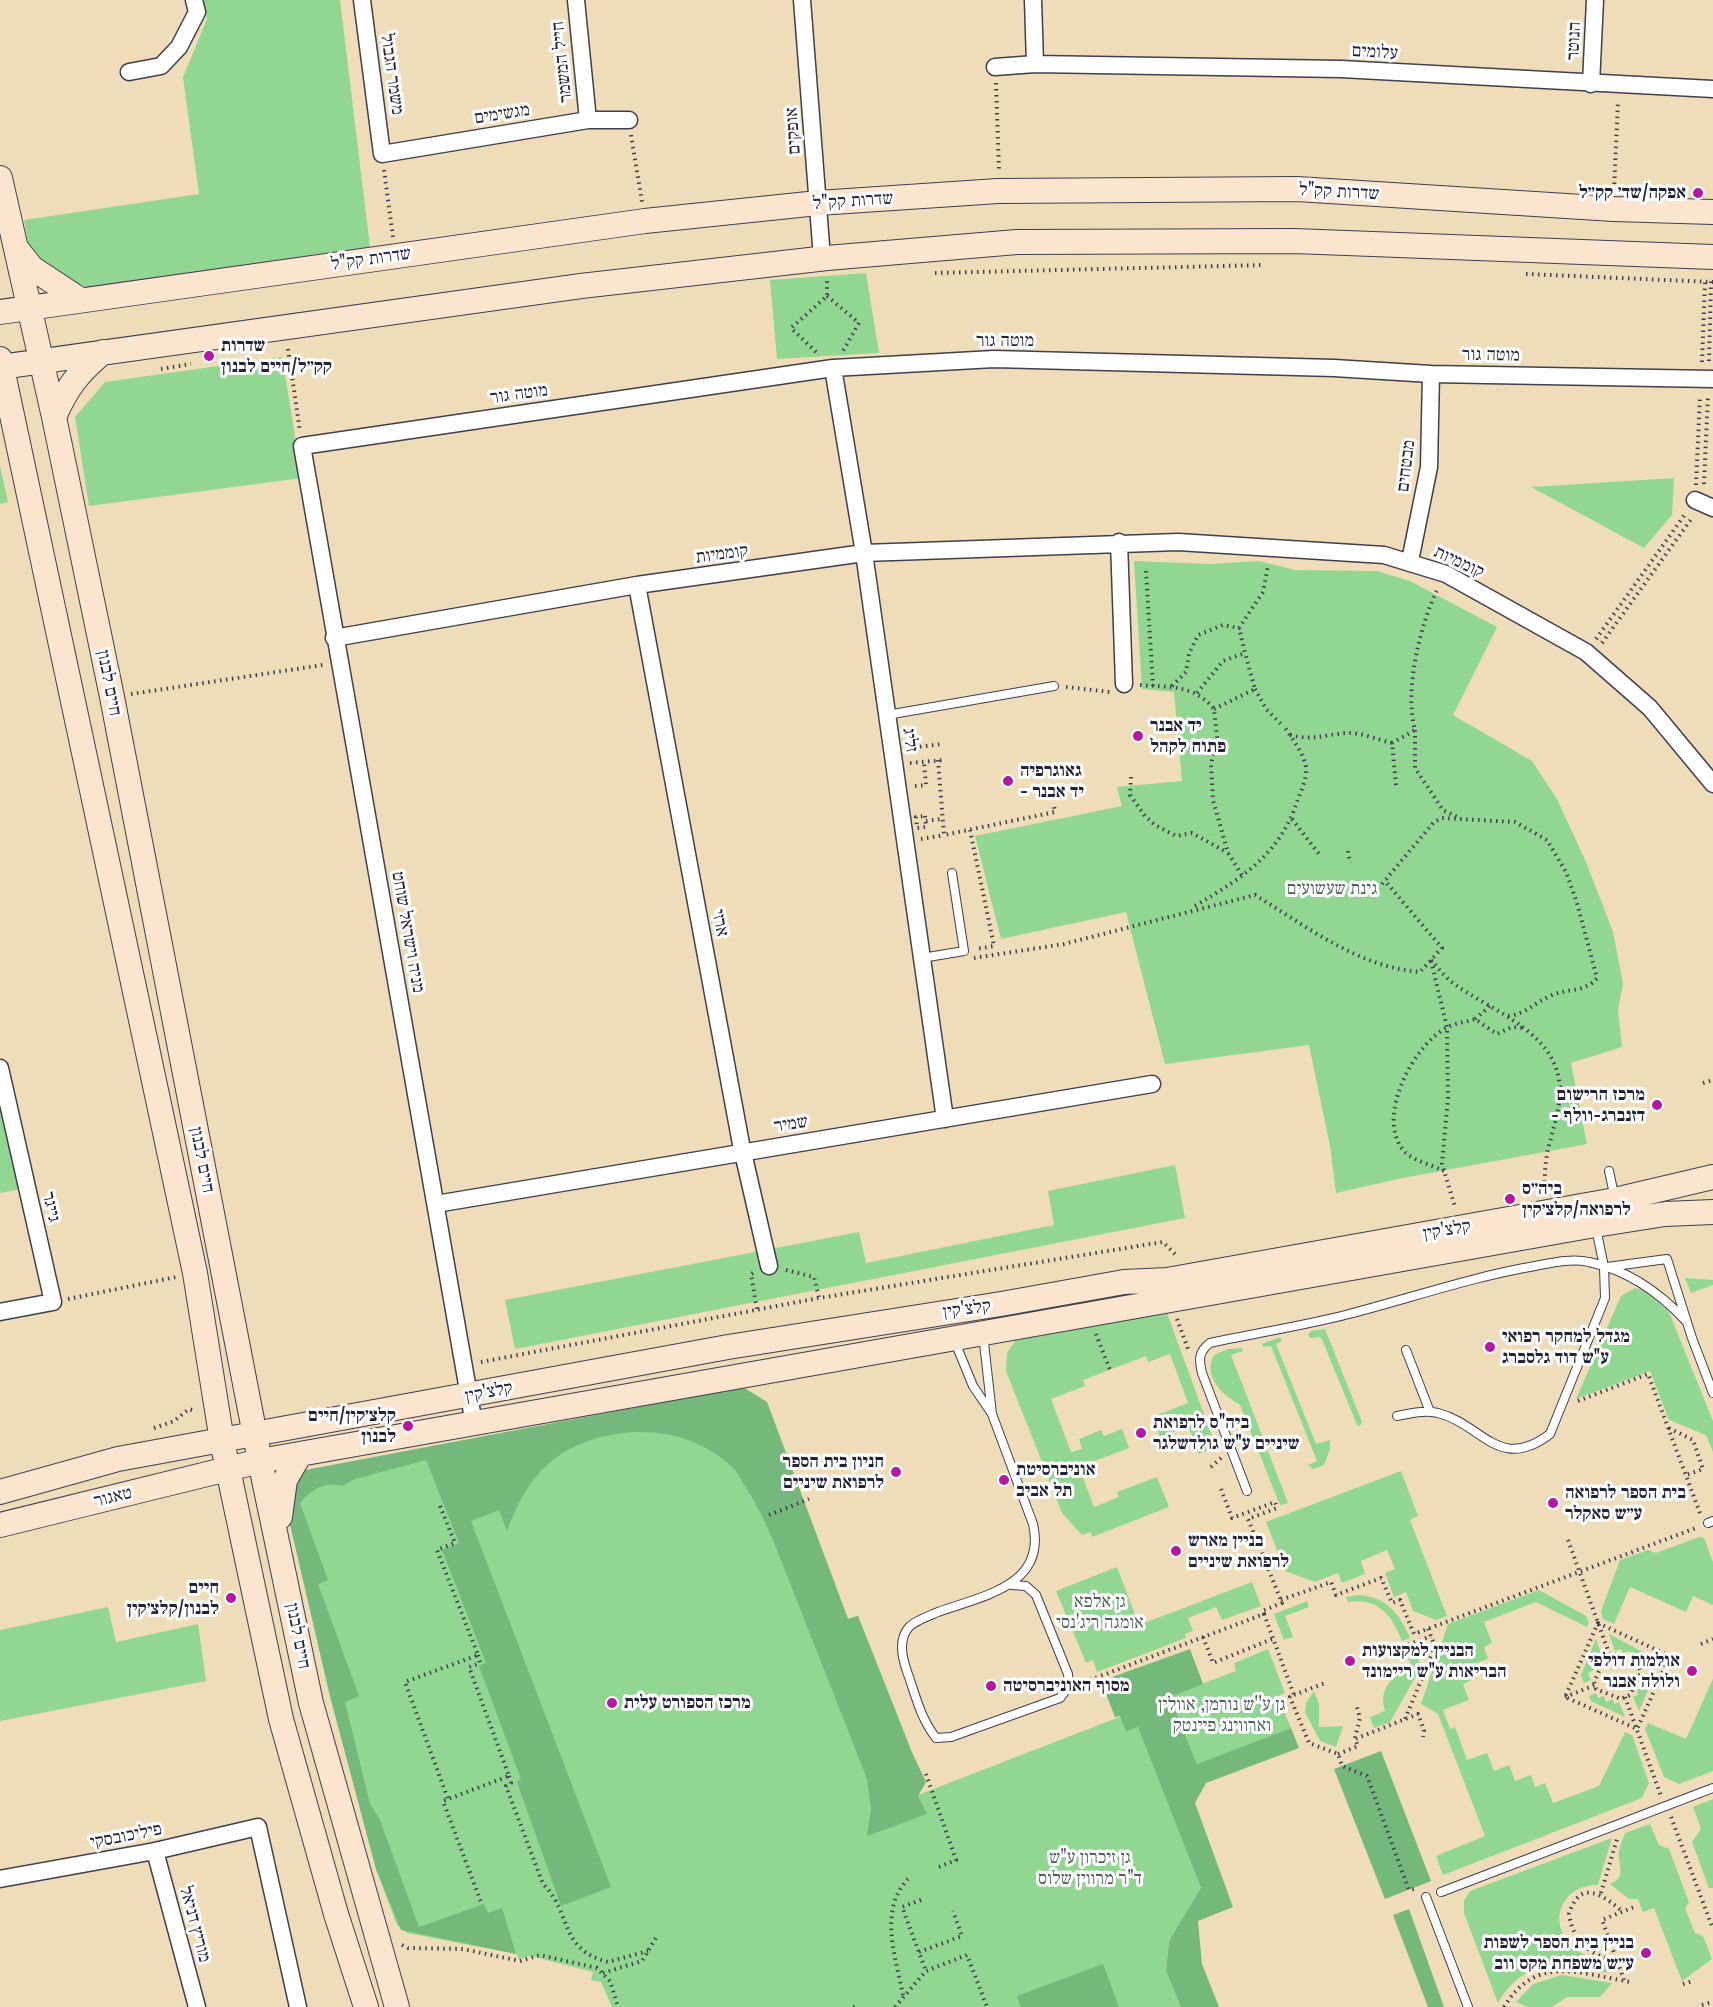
<!DOCTYPE html>
<meta charset="utf-8">
<style>
body{margin:0}
canvas{display:block;background:#efddba}
</style>
<canvas width="1713" height="2007"></canvas>
<script>
const ctx = document.querySelector('canvas').getContext('2d');
ctx.lineJoin = 'round';
function fill(path, color) { ctx.fillStyle = color; ctx.fill(path, 'evenodd'); }
function trace(path, color, width, dash) { ctx.strokeStyle = color; ctx.lineWidth = width; ctx.lineCap = dash ? 'butt' : 'round'; ctx.setLineDash(dash || []); ctx.stroke(path); }
function label(font, color, halo, rows, align = 'center') {
  ctx.font = font + ' "Libre Caslon Text","Frank Ruhl Libre",serif'; ctx.lineWidth = 6; ctx.setLineDash([]); ctx.textBaseline = 'middle'; ctx.strokeStyle = halo; ctx.fillStyle = color; for (const [text, x, y, turn = 0] of rows) {
    ctx.save(); ctx.translate(x, y); ctx.rotate((+turn || 0) * Math.PI / 180); ctx.textAlign = isNaN(turn) ? turn : align; if (halo) ctx.strokeText(text, 0, 0); ctx.fillText(text, 0, 0); ctx.restore();
  }
}
fill(new Path2D(`
 M203,0H340L370,247L86,287L53,274L29,249L24,220L199,194L183,77L207,19Z
 M866,273L879,353L777,359L770,280Z
 M282,357L302,478L89,506L75,417L105,382Z
 M0,466L8,502L0,504Z
 M1674,478L1672,515L1644,548L1531,487Z
 M1134,561L1209,564L1259,561L1295,570L1377,571L1410,581L1497,627L1453,715L1532,761L1557,799L1586,862L1613,932L1623,983L1618,1010L1622,1047L1571,1063L1587,1144L1398,1179L1336,1193L1330,1146L1309,1045L1165,1064L1126,912L1001,939L975,836L1122,806L1117,787L1182,781L1174,692L1142,689Z
 M0,1093L22,1189L0,1193Z
 M1175,1165L1185,1218L515,1349L505,1300L859,1232L866,1263L1054,1225L1048,1191Z
 M1685,1278L1713,1280V1285L1691,1293Z
 M1635,1288L1647,1292L1669,1312L1713,1421V1452L1706,1435L1669,1420L1650,1371L1576,1399L1621,1296Z
 M1167,1313L1216,1447L1199,1454L1188,1426L1160,1437L1152,1417L1188,1403L1170,1354L1148,1362L1146,1356L1083,1380L1085,1386L1051,1399L1071,1452L1082,1449L1079,1439L1101,1430L1104,1436L1122,1429L1129,1448L1079,1467L1094,1507L1119,1497L1117,1492L1157,1477L1169,1507L1092,1537L1091,1532L1082,1535L1062,1513L1006,1371L1007,1353L1016,1340Z
 M1325,1329L1362,1422L1360,1426L1357,1425L1321,1337L1310,1338L1308,1335L1311,1331Z
 M1280,1337L1282,1341L1276,1344L1316,1444L1330,1440V1449L1324,1465L1313,1469L1308,1465L1317,1461L1271,1346L1264,1347L1262,1344Z
 M1242,1348L1243,1351L1231,1355L1288,1503L1280,1505L1240,1405C1223,1395 1202,1377 1214,1355L1228,1349Z
 M767,1402L848,1619L858,1616L913,1755L926,1782L918,1795L1135,1711L1201,1889L1169,1941L1166,1971L1181,2007H612L601,1982L591,1980L593,1972L531,1956L519,1959L517,1954L407,1933L397,1925L376,1869L330,1696L290,1524L300,1471Z
 M1401,1471L1418,1516L1410,1520L1447,1616L1436,1620L1413,1611L1406,1592L1394,1597L1385,1573L1395,1569L1387,1550L1361,1561L1365,1574L1342,1583L1338,1573L1315,1582L1285,1571L1266,1522Z
 M1699,1537L1704,1538L1713,1562V1605L1693,1596L1686,1612L1630,1587L1614,1624L1603,1619L1601,1611L1620,1560L1648,1550L1656,1553Z
 M1117,1567L1139,1625L1252,1582L1261,1606L1222,1620L1216,1607L1188,1618L1193,1631L1185,1634L1186,1638L1097,1672L1093,1660L1086,1663L1056,1591Z
 M1539,1590L1586,1616L1589,1623L1587,1627L1536,1602L1484,1622L1492,1643L1484,1647L1488,1659L1472,1665L1477,1678L1463,1684L1469,1700L1443,1710L1450,1729L1455,1727L1467,1760L1487,1753L1494,1771L1509,1765L1515,1781L1531,1775L1535,1787L1545,1783L1553,1803L1599,1786L1625,1732L1632,1735L1649,1783L1642,1798L1443,1875L1436,1856L1485,1836L1438,1714L1421,1704L1448,1624Z
 M1358,1595C1387,1597 1399,1613 1410,1638L1402,1641C1392,1615 1378,1597 1348,1602L1346,1597Z
 M1307,1601L1309,1607L1285,1616L1293,1637L1284,1640L1274,1614Z
 M108,1607L116,1642L198,1624L206,1681L0,1721V1630Z
 M1609,1634L1643,1652L1646,1660L1640,1662L1637,1655L1631,1656L1629,1651L1623,1653L1621,1649L1615,1651Z
 M1596,1639L1602,1656L1597,1658L1598,1663L1592,1665L1594,1670L1588,1673L1591,1680L1584,1683L1581,1675Z
 M1414,1647L1421,1667L1390,1722L1374,1728L1370,1717L1385,1711C1378,1688 1392,1676 1412,1668L1405,1650Z
 M1268,1649L1285,1693L1278,1696L1291,1728L1197,1764L1170,1696L1236,1671L1234,1663Z
 M1651,1673L1653,1679L1639,1711L1633,1697L1638,1695L1637,1690L1643,1688L1641,1682L1647,1680L1645,1675Z
 M1713,1679V1771L1679,1784L1664,1777L1645,1729L1648,1723L1686,1739Z
 M1314,1691L1319,1704V1727L1343,1726L1336,1747L1320,1741L1305,1712L1306,1703Z
 M1596,1693L1598,1698L1604,1696L1606,1702L1613,1699L1614,1704L1619,1702L1625,1717L1591,1701L1589,1696Z
 M1713,1799V1888H1709L1692,1842L1701,1829L1693,1807Z
 M1650,1824L1659,1845L1669,1849L1689,1902L1685,1908L1695,1933L1703,1936L1712,1959L1682,1981L1654,1908L1643,1912L1638,1899H1629L1610,1884C1628,1877 1617,1864 1619,1851C1620,1845 1623,1838 1625,1833Z
 M1612,1838L1598,1885C1566,1884 1547,1916 1569,1943C1579,1956 1606,1961 1612,1970C1602,1976 1587,1969 1576,1966C1543,1959 1514,1974 1498,2003L1464,1913V1901L1470,1891Z
 M1562,1975L1612,1983L1600,1997H1567L1552,2007H1528L1516,2002L1533,1984Z`), '#91d791');
fill(new Path2D(`
 M743,1387L767,1402L848,1619L858,1616L913,1755L926,1782L918,1796L927,1814L867,1836L871,1809L867,1779C843,1717 818,1655 794,1593C779,1556 767,1520 745,1486C741,1480 738,1472 732,1467C698,1435 651,1426 606,1436C551,1448 525,1481 507,1531L499,1510L471,1521L611,1887L561,1906L517,1782L521,1779L479,1666L486,1663L442,1550L459,1543L426,1460L355,1479L342,1486C325,1481 311,1490 300,1503L328,1580L318,1584L359,1696L345,1702L370,1804L380,1820L419,1927L484,1904L488,1913L502,1908L516,1954L401,1930L376,1869L330,1696L290,1524L288,1490L300,1471Z
 M1190,1649L1203,1684L1170,1697L1197,1764L1291,1728L1299,1748L1206,1783L1195,1803L1233,1907L1198,1921L1202,1964L1219,2007H1181L1166,1971L1169,1941L1201,1888L1138,1727L1126,1731L1120,1716L1115,1717L1101,1681Z
 M1381,1751L1431,1881L1385,1899L1334,1769Z
 M1409,1909L1444,2007H1428L1393,1915Z
 M1103,1964L1119,2007H1021L1017,1996Z`), '#74b87b');
const lane = new Path2D(`
 M887,715L1054,686
 M922,958L964,951L952,873
 M1609,1171L1615,1199
 M1607,1267L1667,1259L1692,1338L1713,1393
 M983,1334L992,1414
 M955,1342L973,1386L992,1414L1033,1524C1047,1586 982,1596 938,1612C929,1616 916,1620 909,1627C896,1642 904,1664 910,1680C917,1701 922,1720 936,1738L951,1737L1060,1698L1069,1686L1068,1674L1036,1595L1026,1586L1012,1585
 M1406,1350L1430,1412
 M1397,1416C1411,1413 1424,1410 1438,1413C1482,1424 1499,1473 1550,1434L1605,1298L1604,1267L1596,1228
 M1247,1491L1202,1373C1199,1360 1198,1352 1210,1343C1256,1333 1303,1326 1349,1314C1411,1298 1471,1277 1535,1266C1551,1263 1572,1258 1589,1262C1627,1270 1659,1292 1685,1320
 M1708,1523L1713,1521
 M1441,1892L1713,1788
 M1426,1897L1468,2007`);
const street = new Path2D(`
 M362,0L382,154L588,120H629
 M576,0L588,120
 M802,0L822,258
 M1033,0L1035,64L1341,69L1713,89
 M995,67L1035,64
 M129,72L161,66L179,47L197,12L194,0
 M1591,84L1595,0
 M833,368L864,553L945,1119
 M1695,500L1713,508
 M1119,542L1124,684
 M1410,561L1429,467L1431,374
 M637,585L741,1144L769,1266
 M334,638L637,585L864,553L1178,542L1384,555L1446,574L1586,652L1650,708L1713,784
 M0,1068L53,1302L0,1312
 M436,1204L1152,1084
 M474,1424L302,446L833,368L994,359L1334,368L1431,374L1713,379
 M155,1851L197,2007
 M0,1879L155,1851L258,1827L298,2007`);
const secondary = new Path2D(`
 M0,178L54,417L112,697L260,1461L311,1703L397,2007
 M16,248L32,268L79,299
 M0,312L645,221L818,203L998,191L1297,189L1614,209L1713,212
 M0,359L195,1273L222,1441L281,1719L336,1914L366,2007
 M0,367L581,286L827,258L1017,242L1294,241L1713,257
 M54,417C67,387 78,373 103,352
 M0,1492L118,1459L728,1347L1001,1304L1124,1282L1167,1280L1615,1200L1713,1177
 M280,1517L285,1480L299,1456
 M0,1525L260,1461L1595,1225L1665,1214L1713,1212`);
trace(lane, '#413e4e', 10);
trace(street, '#413e4e', 19);
trace(secondary, '#413e4e', 26);
trace(new Path2D(`
 M996,83L999,171
 M631,135L642,202
 M384,170L393,237
 M1614,190L1618,101
 M935,273L1264,265
 M1526,274L1713,282
 M827,296L859,323L843,351
 M288,349L300,431
 M816,352L791,328L827,296V278
 M1709,361L1711,281
 M1702,362L1705,282
 M161,369L191,364
 M1704,484L1708,395
 M1696,485L1700,396
 M1146,571L1153,686
 M1596,639L1686,513
 M1602,643L1692,518
 M1140,685C1168,687 1195,685 1214,709L1217,737L1211,764L1213,800L1228,853L1243,877
 M1172,686L1186,672L1189,654L1198,635L1223,625L1239,628L1263,592L1268,566
 M1066,687L1110,692
 M1255,689L1266,709L1283,726
 M1197,693L1223,661L1245,653L1239,628
 M131,694L323,665
 M1214,709L1255,689L1245,653
 M1415,730V768L1443,810L1457,817
 M1290,735C1313,741 1323,735 1346,733C1360,732 1379,740 1392,743
 M908,748L943,744
 M938,760L944,835L1055,812L1054,806
 M910,763L945,760
 M1131,777L1130,795L1145,816L1155,825L1176,836L1192,833L1228,853
 M1396,785L1392,743L1415,730C1404,690 1420,625 1438,588
 M915,786L926,785L924,762
 M925,816L926,827L917,828L916,817Z
 M1292,819L1319,854
 M926,821L942,819
 M970,830L994,946L976,949
 M921,839L944,835
 M1348,851L1350,863
 M1382,884L1434,822L1442,818L1515,822L1547,840L1566,872L1577,903L1597,978C1585,993 1566,988 1550,996C1534,1003 1526,1014 1508,1016
 M1195,906C1243,877 1280,855 1298,799C1302,789 1307,778 1306,767C1303,752 1292,739 1284,726
 M974,958L1064,944L1255,895C1306,926 1358,967 1420,972L1442,948L1385,881
 M1431,960C1438,968 1445,977 1453,983C1492,1012 1560,1032 1560,1092C1559,1112 1553,1130 1548,1149C1545,1162 1545,1177 1544,1190
 M1431,961L1447,1027L1448,1098L1442,1164L1455,1207
 M1475,1019L1490,1006
 M1703,1083L1713,1080
 M1557,1115L1581,1111
 M1444,1171C1432,1165 1415,1161 1406,1153C1373,1121 1413,1044 1448,1027C1456,1023 1466,1022 1475,1019L1497,1034L1512,1027L1524,1028
 M786,1270L814,1277L819,1298
 M753,1273L751,1274L757,1310
 M68,1299L176,1277
 M1177,1319L1188,1349
 M1096,1334L1110,1370
 M481,1362L819,1298L1163,1242L1177,1256
 M1578,1401L1648,1374L1700,1513
 M154,1428L174,1421L189,1409L195,1411
 M1669,1428L1693,1440L1703,1469L1686,1475
 M1211,1467L1221,1458
 M1221,1489L1232,1518L1275,1502L1277,1508
 M440,1506L455,1543L437,1550L478,1655L405,1682L448,1799
 M769,1515L809,1499
 M1568,1540L1610,1656
 M1281,1600L1331,1582L1336,1595L1381,1578L1392,1603L1400,1600L1414,1634L1696,1528
 M1264,1614L1294,1695L1290,1697L1309,1743L1338,1754L1342,1766L1367,1776L1409,1890L1414,1889
 M1598,1623L1670,1656L1637,1729L1565,1697Z
 M1203,1637L1213,1663L1272,1639
 M1701,1644L1713,1639
 M1397,1649L1431,1636
 M1614,1654L1638,1665L1641,1672L1630,1695L1621,1699L1596,1689L1594,1682L1605,1658Z
 M478,1655L480,1663L469,1667L509,1776L443,1801L481,1902
 M1639,1668L1670,1656
 M1090,1680L1264,1614L1262,1611L1282,1603L1248,1519L1277,1508
 M1294,1695L1325,1683
 M1565,1697L1595,1685
 M1625,1697L1661,1796
 M1405,1719L1435,1647L1428,1628
 M1355,1738L1360,1718L1356,1704
 M1338,1754L1358,1746L1355,1739L1418,1714L1424,1730L1423,1737
 M926,1774L956,1860L939,1867
 M509,1776L511,1783L506,1786L543,1884C572,1912 558,1949 608,1962L648,1951
 M1671,1817L1713,1929
 M1601,1893L1617,1839
 M921,1900L902,1907L926,1971
 M402,1945L408,1948L463,1949L520,1961L540,1955L597,1968L610,1981L618,2007
 M919,1952L962,1936L953,1911
 M1617,1961C1591,1956 1573,1942 1569,1914C1580,1878 1603,1895 1623,1912
 M603,1973L642,1961L657,1936
 M1624,1980L1602,1920L1634,1907
 M1683,1984L1693,1981
 M903,1995C896,1958 878,1910 908,1879
 M1702,2005L1713,2002
 M853,2007H858
 M895,2007L926,1971L967,1955L987,2007
 M1504,2007C1537,1953 1580,1974 1631,1982`), '#413e4e', 4, [1.5, 4.5]);
trace(lane, '#fff', 8);
trace(street, '#fff', 16);
trace(secondary, '#fbe5cf', 24);
for (const [x, y, r, color] of [
 [1698,193,6,"#b5179e"],
 [209,356,6,"#b5179e"],
 [1138,736,6,"#b5179e"],
 [1008,781,6,"#b5179e"],
 [1657,1105,6,"#b5179e"],
 [1510,1199,6,"#b5179e"],
 [1490,1347,6,"#b5179e"],
 [408,1426,6,"#b5179e"],
 [1141,1433,6,"#b5179e"],
 [896,1472,6,"#b5179e"],
 [1004,1480,6,"#b5179e"],
 [1553,1503,6,"#b5179e"],
 [1176,1551,6,"#b5179e"],
 [231,1598,6,"#b5179e"],
 [1350,1661,6,"#b5179e"],
 [1692,1671,6,"#b5179e"],
 [991,1686,6,"#b5179e"],
 [612,1703,6,"#b5179e"],
 [1646,1953,6,"#b5179e"]
]) { const dot = new Path2D(); dot.arc(x, y, r, 0, 2 * Math.PI); ctx.fillStyle = color; ctx.fill(dot); trace(dot, '#fff', 2); }
label('18px', '#22223b', '#fff', [
 ["הנוטר",1574,41,-87],
 ["עלומים",1375,52,3],
 ["חייל המשמר",562,62,-96],
 ["משמר הגבול",392,74,82],
 ["מגשימים",502,114,-9],
 ["אופקים",793,131,-94],
 ["שדרות קק\"ל",1339,192,3],
 ["שדרות קק\"ל",853,201,-4],
 ["שדרות קק\"ל",371,259,-8],
 ["מוטה גור",1005,341],
 ["מוטה גור",1491,355,1],
 ["מוטה גור",519,394,-8],
 ["מבטחים",1406,466,-83],
 ["קוממיות",722,554,-8],
 ["קוממיות",1459,562,25],
 ["חיים לבנון",109,683,79],
 ["זליג",910,740,82],
 ["ארזי",720,923,79],
 ["מניה וישראל שוחט",408,932,80],
 ["שמיר",791,1124,-9],
 ["חיים לבנון",202,1160,79],
 ["גייגר",51,1207,77],
 ["קלצ'קין",1447,1230,-10],
 ["קלצ'קין",967,1309,-8],
 ["קלצ'קין",489,1392,-11],
 ["טאגור",113,1497,-14],
 ["חיים לבנון",298,1636,79],
 ["פיליכובסקי",126,1836,-11],
 ["מוריץ דניאל",195,1924,75]
]);
label('bold 18px', '#22223b', '#fff', [
 ["אפקה/שד׳ קק״ל",1686,193,"right"],
 ["שדרות",221,346],
 ["קק״ל/חיים לבנון",221,367],
 ["יד אבנר",1150,726],
 ["פתוח לקהל",1150,747],
 ["גאוגרפיה",1020,771],
 ["- יד אבנר",1020,792],
 ["מרכז הרישום",1645,1095,"right"],
 ["- דזנברג-וולף",1645,1116,"right"],
 ["ביה״ס",1522,1189],
 ["לרפואה/קלצ׳קין",1522,1210],
 ["מגדל למחקר רפואי",1502,1337],
 ["ע\"ש דוד גלסברג",1502,1358],
 ["קלצ׳קין/חיים",396,1416,"right"],
 ["לבנון",396,1437,"right"],
 ["ביה\"ס לרפואת",1153,1423],
 ["שיניים ע\"ש גולדשלגר",1153,1444],
 ["חניון בית הספר",884,1462,"right"],
 ["לרפואת שיניים",884,1483,"right"],
 ["אוניברסיטת",1016,1470],
 ["תל אביב",1016,1491],
 ["בית הספר לרפואה",1565,1493],
 ["ע״ש סאקלר",1565,1514],
 ["בניין מארש",1188,1541],
 ["לרפואת שיניים",1188,1562],
 ["חיים",219,1588,"right"],
 ["לבנון/קלצ׳קין",219,1609,"right"],
 ["הבניין למקצועות",1362,1651],
 ["הבריאות ע\"ש ריימונד",1362,1672],
 ["אולמות דולפי",1680,1661,"right"],
 ["ולולה אבנר",1680,1682,"right"],
 ["מסוף האוניברסיטה",1003,1686],
 ["מרכז הספורט עלית",624,1703],
 ["בניין בית הספר לשפות",1634,1943,"right"],
 ["ע״ש משפחת מקס ווב",1634,1964,"right"]
], 'left');
label('18px', '#496159', '#fff', [
 ["גינת שעשועים",1332,889],
 ["גן אלפא",1100,1602],
 ["אומגה ריג'נסי",1100,1623],
 ["גן ע''ש נורמן, אוולין",1222,1705],
 ["וארווינג פיינטק",1222,1726],
 ["גן זיכרון ע\"ש",1090,1858],
 ["ד\"ר מרווין שלוס",1090,1879]
]);
</script>
